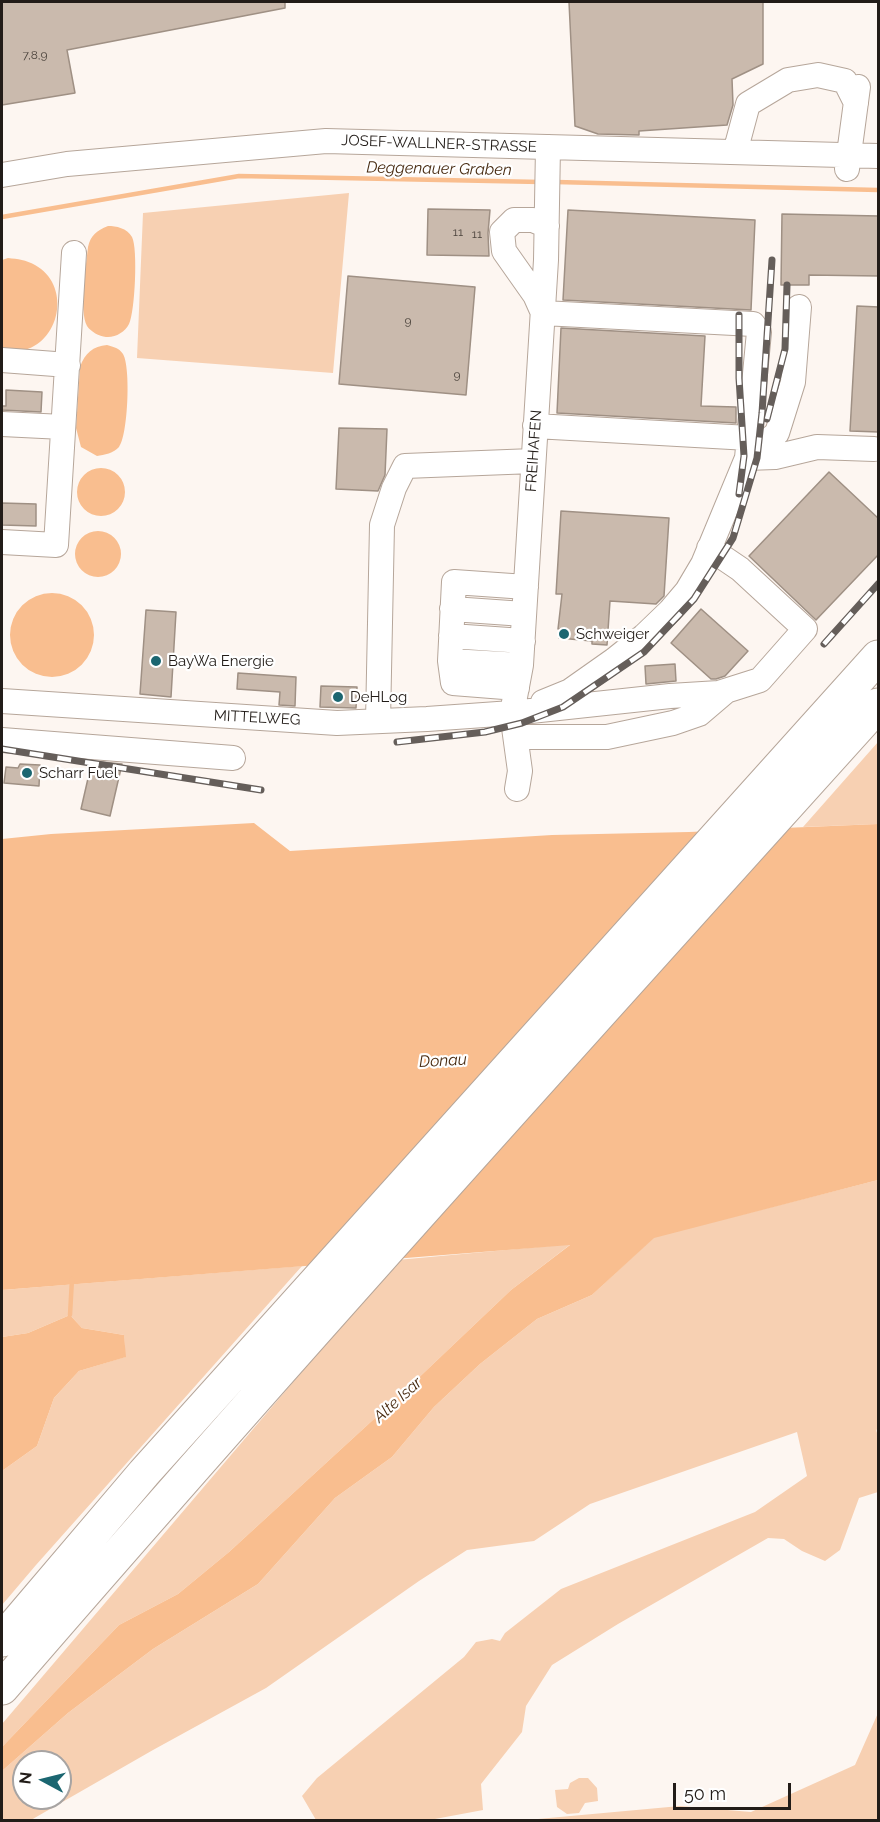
<!DOCTYPE html>
<style>
body{margin:0}
#map{position:relative;width:880px;height:1822px;overflow:hidden;background:#fdf6f1;font-family:Raleway,sans-serif}
canvas{display:block}
.frame{position:absolute;inset:0;border:3px solid #221c18;pointer-events:none}
.north{position:absolute;left:12px;top:1750px;width:60px;height:60px;box-sizing:border-box;background:#fff;border:2px solid #a7a4a3;border-radius:50%;rotate:277deg;font-size:16px;font-weight:700;line-height:24px;text-align:center;color:#221c18}
.north::after{content:'';display:block;margin:auto;width:21px;height:27px;background:#1b6671;clip-path:polygon(50% 0,100% 100%,50% 72%,0 100%)}
.scale{position:absolute;left:673px;top:1783px;width:118px;height:27px;box-sizing:border-box;border:3px solid #221c18;border-top:0;padding-left:8px;font-size:18px;line-height:21px;white-space:nowrap;color:#221c18;-webkit-text-stroke:4px #fff;paint-order:stroke}
</style>
<div id="map">
<canvas width="880" height="1822"></canvas>
<div class="frame"></div>
<div class="north">N</div>
<div class="scale">50 m</div>
</div>
<script>
const ctx = document.querySelector('canvas').getContext('2d');
ctx.lineJoin = 'round';
function fill(path, color) { ctx.fillStyle = color; ctx.fill(path, 'evenodd'); }
function trace(path, color, width, dash) { ctx.strokeStyle = color; ctx.lineWidth = width; ctx.lineCap = dash ? 'butt' : 'round'; ctx.setLineDash(dash || []); ctx.stroke(path); }
function label(font, color, halo, rows, align = 'center') {
  ctx.font = font + ' Raleway,sans-serif'; ctx.lineWidth = 4.5; ctx.setLineDash([]); ctx.textBaseline = 'middle'; ctx.strokeStyle = halo; ctx.fillStyle = color; for (const [text, x, y, turn = 0] of rows) {
    ctx.save(); ctx.translate(x, y); ctx.rotate((+turn || 0) * Math.PI / 180); ctx.textAlign = isNaN(turn) ? turn : align; if (halo) ctx.strokeText(text, 0, 0); ctx.fillText(text, 0, 0); ctx.restore();
  }
}
fill(new Path2D(`
 M349,193L333,373L137,358L143,213Z
 M878,742V824L803,827Z
 M878,1180V1432L876,1429L878,1437V1492L859,1498L840,1550L825,1561L802,1551L784,1539L768,1538L618,1624L552,1665L526,1706L522,1732L481,1784L483,1810L435,1819L416,1820H316L302,1796L317,1778L464,1657L476,1642L492,1639L500,1641L505,1633L561,1589L755,1512L807,1476L797,1432L590,1504L534,1541L467,1550L419,1581L266,1688L153,1750L31,1820H2V1771L68,1713L153,1649L258,1584L335,1498L392,1457L434,1407L480,1364L537,1319L592,1295L654,1237ZM24,1762H60V1798H24Z
 M571,1244L511,1290L411,1385L229,1552L178,1594L119,1625L2,1747V1724L397,1260Z
 M302,1266L36,1565L2,1605V1471L37,1446L54,1398L79,1371L125,1357L124,1335L82,1328L70,1315L28,1333L2,1337V1290Z
 M878,1713V1820H527L680,1806L751,1812L855,1765Z
 M579,1778H588L597,1788L598,1801L585,1803L579,1813L567,1814L557,1807L555,1790L568,1789L570,1783Z`), '#f7d0b2');
fill(new Path2D(`
 M108,226C116,226 127,228 132,237C138,248 135,312 129,324C125,332 115,338 106,337C99,336 91,332 87,326C79,311 86,266 88,247C91,235 96,231 108,226Z
 M8,258C18,259 26,260 35,265C70,284 62,339 25,350C18,352 9,351 2,351V260Z
 M107,345C114,347 119,348 123,354C131,367 128,436 119,447C114,453 104,455 97,456L81,447L76,428L80,367C85,353 93,346 107,345Z
 M77 492a24 24 0 1 1 48 0a24 24 0 1 1-48 0Z
 M75 554a23 23 0 1 1 46 0a23 23 0 1 1-46 0Z
 M10 635a42 42 0 1 1 84 0a42 42 0 1 1-84 0Z
 M254,823L290,851L552,835L689,832L878,824V1180L654,1238L592,1295L537,1319L480,1364L434,1407L392,1457L335,1498L258,1584L153,1649L68,1713L2,1771V1747L119,1625L178,1594L229,1552L411,1385L511,1290L570,1245L2,1290V839L51,834Z
 M70,1315L82,1328L124,1335L126,1357L79,1371L54,1398L37,1446L2,1471V1337L28,1333Z`), '#f9be8f');
trace(new Path2D(`
 M556,182L878,190
 M2,217L239,176L541,182
 M70,1315L72,1279`), '#f9be8f', 4.5);
const building = new Path2D(`
 M2,2H285V8L67,50L75,93L2,105Z
 M569,2H763V64L732,79L733,105L727,125L639,131V135L598,134L575,126Z
 M428,209L490,210L488,233L489,256L427,255Z
 M568,210L755,220L751,310L563,300Z
 M782,214L879,216V276L809,275V285H781Z
 M348,276L475,287L466,395L339,384Z
 M857,306L879,307V432L850,431Z
 M561,328L705,336L701,406L736,407V423L557,413Z
 M6,390L42,392L41,412L2,410V406H6Z
 M339,428L387,429L385,475L378,491L336,489Z
 M829,472L879,519V554L816,620L749,556Z
 M2,503L36,504V526L2,525Z
 M561,511L669,518L664,596L656,604L610,601L607,645L592,644V641L559,638L560,629H558L562,594H556Z
 M701,609L748,651L725,676L716,679H711L671,643Z
 M146,610L176,612L171,697L140,694Z
 M675,664L676,681L646,684L645,666Z
 M238,673L296,677L295,706L279,705L280,692L237,689Z
 M321,686L357,687L356,708L320,707Z
 M92,761L122,764L110,816L81,809Z
 M20,764L40,765L39,786L4,783L6,767L18,768Z`);
fill(building, '#cabaad');
trace(building, '#9f9084', 1.5);
const minor = new Path2D(`
 M733,152L737,145L748,104L788,80L818,75L845,81L856,103
 M847,169L858,87
 M2,175L67,164L326,141L878,156
 M2,360L68,365
 M2,424L63,427
 M535,426L749,438
 M747,458L777,433L793,382L799,307
 M747,458L775,457L817,447L874,449
 M2,542L56,545L74,253
 M452,609L524,614
 M451,636L523,641
 M450,661L521,665
 M517,688L453,683L450,661L454,582L526,587
 M2,701L337,723L427,719L512,713L670,696L719,693L760,680L805,629L740,569L709,548
 M543,702L570,691L614,660L644,636L670,611L687,591L703,564L747,458L759,332L753,324L543,313L535,295L504,251L502,232L514,220H533L547,226
 M378,721L382,525L394,488L405,466L533,461
 M516,737H607L673,723L699,714L726,691
 M2,740L233,758
 M517,789L520,771L512,713L521,665L546,260L548,147`);
const highway = new Path2D(`
 M2,1640L144,1473L878,657
 M2,1688C289,1356 584,1031 878,705`);
trace(minor, '#b6a69a', 26);
trace(highway, '#b6a69a', 35);
trace(minor, '#fff', 24);
trace(highway, '#fff', 33);
const rail = new Path2D(`
 M739,315V378L744,456L739,494
 M767,419L785,349L787,285
 M824,644L878,584
 M397,742L485,732L522,723L563,707L644,652L694,599L733,538L757,458L762,413L772,260
 M2,749L261,790`);
trace(rail, '#655e5a', 7);
trace(rail, '#fff', 4.5, [14]);
for (const [x, y, r, color] of [
 [564,634,6,"#1b6671"],
 [156,661,6,"#1b6671"],
 [338,697,6,"#1b6671"],
 [27,773,6,"#1b6671"]
]) { const dot = new Path2D(); dot.arc(x, y, r, 0, 2 * Math.PI); ctx.fillStyle = color; ctx.fill(dot); trace(dot, '#fff', 2); }
label('12px', '#4c443d', null, [
 ["7,8,9",35,55],
 ["11",458,232],
 ["11",477,234],
 ["9",408,321],
 ["9",457,375]
]);
label('15px', '#221c18', '#fff', [
 ["JOSEF-WALLNER-STRASSE",439,144,2],
 ["FREIHAFEN",534,451,-86],
 ["MITTELWEG",257,718,3]
]);
label('15px', '#221c18', '#fff', [
 ["Schweiger",576,634],
 ["BayWa Energie",168,661],
 ["DeHLog",350,697],
 ["Scharr Fuel",39,773]
], 'left');
label('italic 16px', '#482b11', '#fff', [
 ["Deggenauer Graben",439,169,1],
 ["Donau",443,1061,-3],
 ["Alte Isar",398,1400,-42]
]);
</script>
